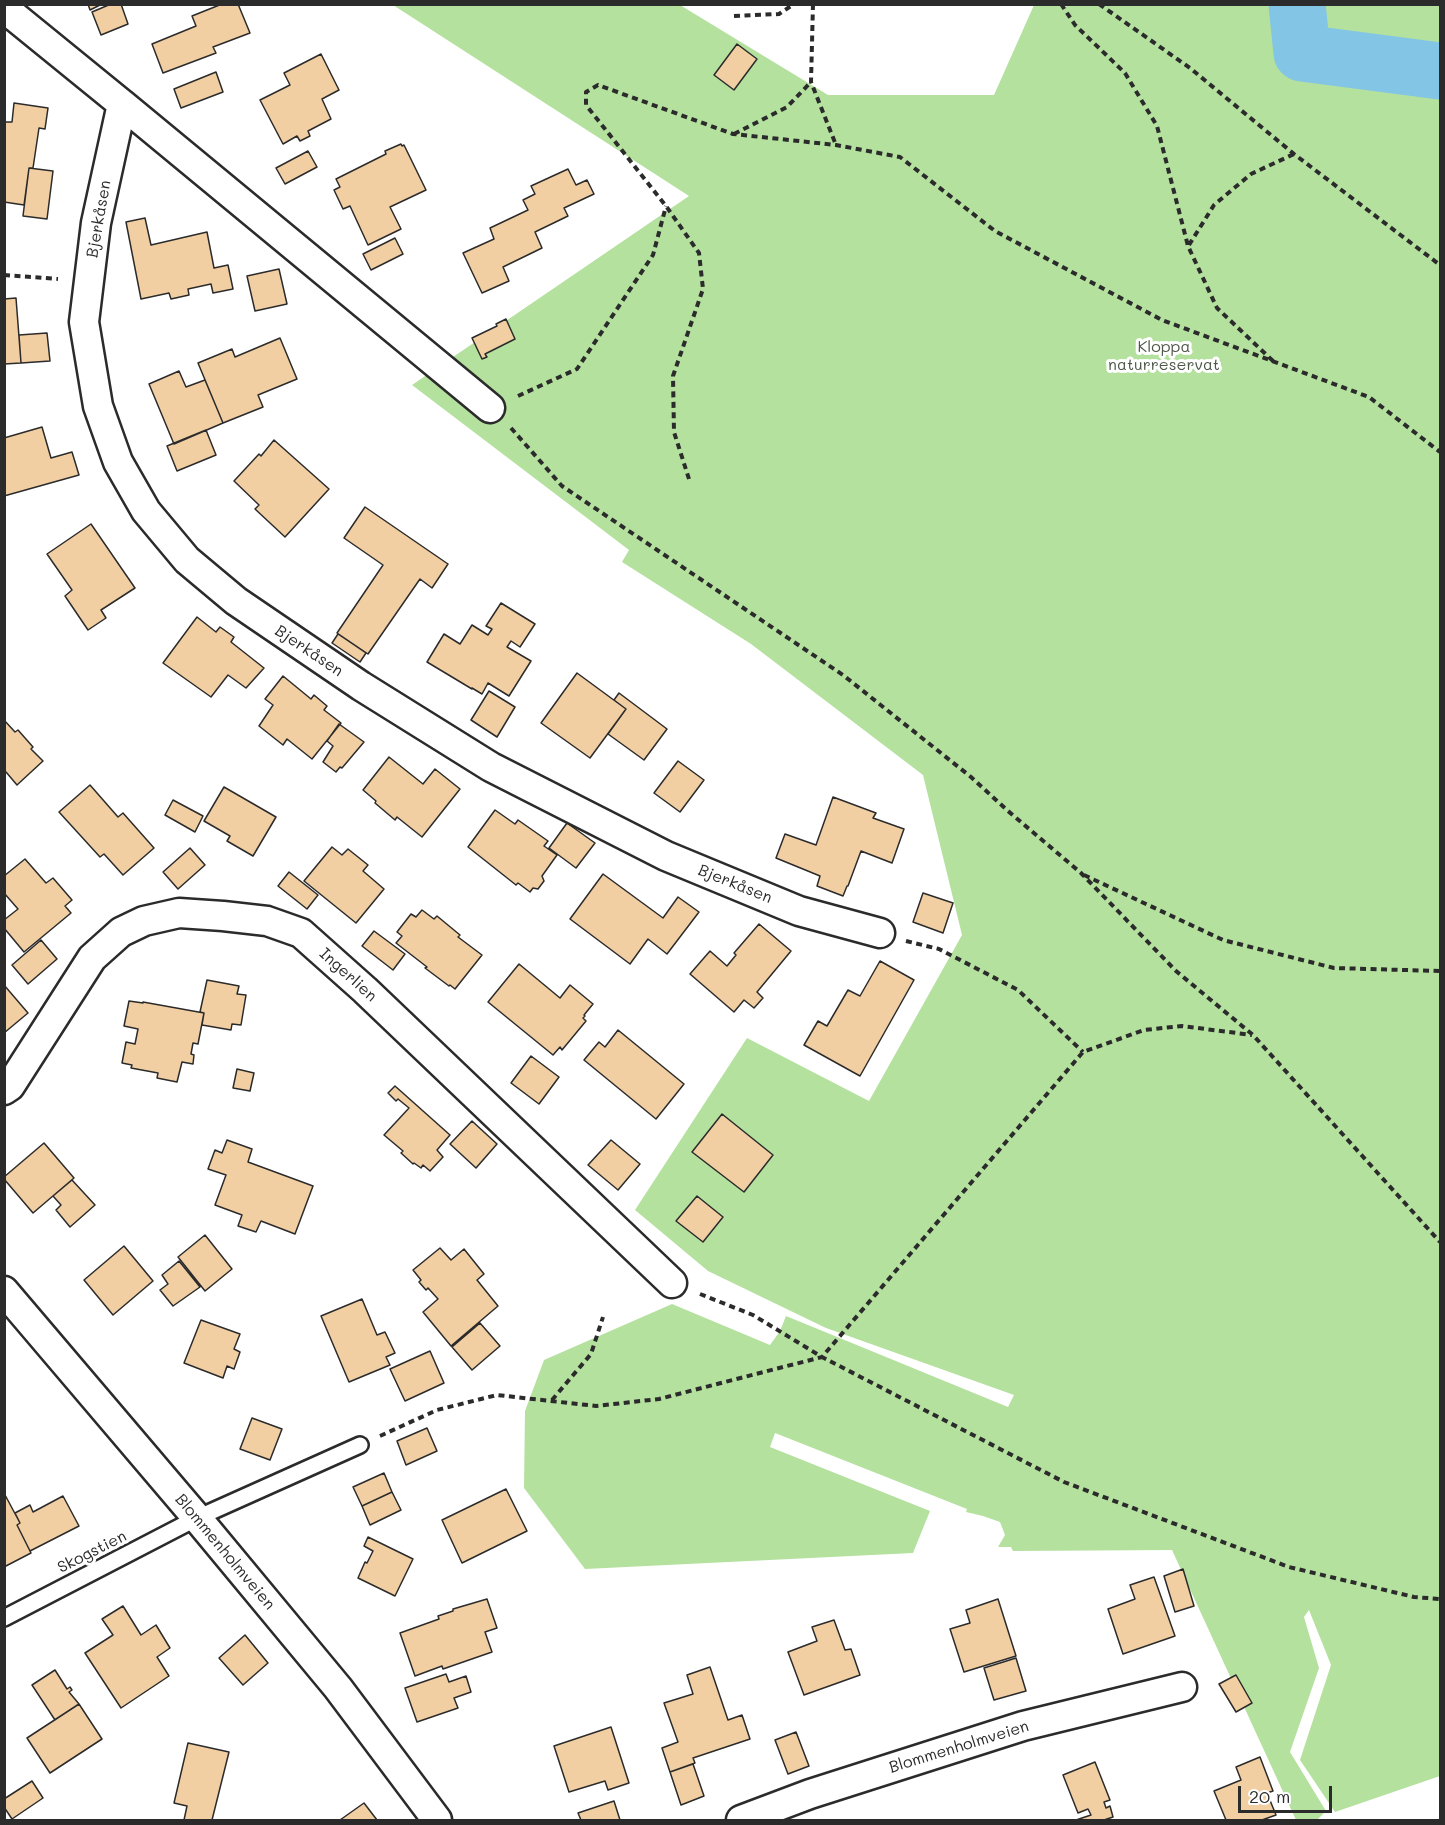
<!DOCTYPE html>
<meta charset="utf-8">
<style>
body{margin:0}
#map{position:relative;width:1445px;height:1825px;overflow:hidden;background:#fff;font-family:Mali,sans-serif}
canvas{display:block}
.frame{position:absolute;inset:0;border:6px solid #2b2b2b;pointer-events:none}
.scale{position:absolute;left:1238px;top:1786px;width:94px;height:27px;box-sizing:border-box;border:3px solid #2b2b2b;border-top:0;padding-left:8px;font-size:18px;line-height:21px;white-space:nowrap;color:#2b2b2b;-webkit-text-stroke:4px #fff;paint-order:stroke}
</style>
<div id="map">
<canvas width="1445" height="1825"></canvas>
<div class="frame"></div>
<div class="scale">20 m</div>
</div>
<script>
const ctx = document.querySelector('canvas').getContext('2d');
ctx.lineJoin = 'round';
function fill(path, color) { ctx.fillStyle = color; ctx.fill(path, 'evenodd'); }
function trace(path, color, width, dash) { ctx.strokeStyle = color; ctx.lineWidth = width; ctx.lineCap = dash ? 'butt' : 'round'; ctx.setLineDash(dash || []); ctx.stroke(path); }
function label(font, color, halo, rows, align = 'center') {
  ctx.font = font + ' Mali,sans-serif'; ctx.lineWidth = 6; ctx.setLineDash([]); ctx.textBaseline = 'middle'; ctx.strokeStyle = halo; ctx.fillStyle = color; for (const [text, x, y, turn = 0] of rows) {
    ctx.save(); ctx.translate(x, y); ctx.rotate((+turn || 0) * Math.PI / 180); ctx.textAlign = isNaN(turn) ? turn : align; if (halo) ctx.strokeText(text, 0, 0); ctx.fillText(text, 0, 0); ctx.restore();
  }
}
fill(new Path2D(`
 M393,5H680L828,95H994L1034,5H1440V1776L1335,1812L1300,1760L1331,1665L1309,1610L1304,1617L1319,1668L1290,1752L1326,1811L1317,1820H1296L1172,1550L1013,1551L1011,1547H998L1005,1535L1000,1522L983,1516L966,1512L967,1509L775,1433L770,1447L930,1511L913,1553L585,1569L524,1488L525,1411L544,1360L672,1304L770,1345L780,1331L786,1316L1008,1407L1014,1395L826,1328L708,1271L635,1210L747,1038L869,1101L962,935L923,775L751,644L622,562L629,550L412,385L689,196Z`), '#b5e19f');
trace(new Path2D(`
 M1297,4L1302,53L1440,71`), '#83c5e4', 57);
const building = new Path2D(`
 M88,4H102L90,10Z
 M111,4H121L128,24L101,35L92,12Z
 M222,4H238L250,33L213,47L216,53L163,73L152,44L196,26L192,16Z
 M737,44L757,59L734,90L714,75Z
 M321,54L339,90L322,99L331,119L308,131L310,136L300,141L297,136L283,144L260,100L290,85L284,73Z
 M216,72L223,92L181,108L174,89Z
 M14,103L48,108L45,129L39,128L33,168H29L24,205L4,202V122H12Z
 M401,144L402,146L404,145L426,190L390,207L401,229L368,245L350,206L343,209L334,190L340,187L336,179L386,154L385,151Z
 M308,151L317,167L285,184L276,168Z
 M29,168L53,171L47,219L23,216Z
 M568,169L576,185L587,180L594,194L564,208L568,216L535,232L542,248L503,267L509,281L482,293L463,253L494,239L490,228L528,210L523,200L535,194L531,186Z
 M145,218L151,245L207,232L214,268L228,265L233,289L213,293L211,284L188,289L189,295L171,299L169,293L141,299L126,222Z
 M395,238L403,254L371,270L363,254Z
 M279,269L287,304L255,311L247,276Z
 M16,298L21,363L4,364V299Z
 M506,319L515,339L485,354L487,357L482,359L472,338L497,326L496,324Z
 M47,333L50,361L21,363L19,335Z
 M280,338L297,379L258,395L263,407L223,423L198,363L232,349L235,357Z
 M179,371L186,387L205,380L223,423L174,444L149,384Z
 M42,427L51,458L72,452L79,475L4,496V438Z
 M206,430L216,455L177,471L167,446Z
 M274,440L329,489L285,537L255,509L259,505L234,481L259,454L261,456Z
 M365,507L448,564L432,588L420,579L368,654L337,633L383,565L344,538Z
 M91,524L135,588L101,610L106,618L88,630L65,596L72,590L47,554Z
 M501,603L535,624L520,647L511,641L507,647L531,661L509,696L488,683L482,694L472,688V689L427,662L444,634L460,644L472,625L488,635L492,629L486,626Z
 M197,617L216,632L220,627L234,637L231,642L264,668L246,688L228,675L211,697L163,663Z
 M338,634L366,653L360,662L332,643Z
 M577,673L626,709L590,758L541,723Z
 M283,676L311,699L314,695L327,706L324,710L341,723L312,759L287,739L283,745L259,726L273,705L265,699Z
 M489,691L515,707L497,737L471,720Z
 M619,693L667,729L644,760L608,734L626,709L614,700Z
 M4,720L15,732L18,730L33,747L31,749L43,761L17,785L6,772L4,773Z
 M339,724L364,742L342,768L340,767L336,772L323,762L333,746L327,741Z
 M389,757L423,784L435,769L460,789L422,837L397,817L395,820L375,803L376,801L363,790Z
 M678,761L704,780L680,812L654,793Z
 M90,785L118,817L123,813L154,848L123,875L104,854L100,857L59,812Z
 M224,787L276,817L253,856L227,841L230,836L204,821Z
 M833,797L876,813L873,818L904,829L892,863L861,851L848,886H847L843,896L817,886L820,876L776,858L785,834L816,845Z
 M173,800L203,816L195,832L165,815Z
 M495,810L515,824L518,820L548,841L544,846L557,855L542,876L544,881L538,889L533,888L530,892L518,883L516,885L468,847Z
 M567,823L595,843L576,868L549,848Z
 M332,847L342,855L348,849L368,865L363,871L384,889L356,923L304,881Z
 M190,848L205,865L178,889L163,872Z
 M25,859L46,883L53,878L72,900L65,906L71,913L24,952L4,928V920L18,909L4,893V876Z
 M289,872L318,895L307,909L278,886Z
 M603,874L663,918L678,897L699,912L667,954L648,939L630,964L570,919Z
 M923,893L953,903L943,933L913,922Z
 M422,910L434,919L437,916L460,935L458,937L482,955L455,989L450,985L449,986L425,968L427,967L396,943L402,936L397,932L411,914L416,917Z
 M759,924L791,951L757,992L763,998L754,1008L744,1000L734,1012L690,974L710,951L727,966L736,955L734,953Z
 M374,931L405,954L393,970L362,946Z
 M41,940L57,959L28,984L12,965Z
 M880,961L914,980L860,1076L804,1045L818,1021L827,1026L848,990L860,996Z
 M519,964L560,998L570,985L593,1004L584,1015L585,1016L583,1018L586,1021L562,1050L560,1047L553,1055L488,1002Z
 M207,980L239,986L237,994L246,995L241,1025L232,1024L231,1030L202,1025L204,1013L200,1012Z
 M4,985L28,1013L4,1033Z
 M129,1001L143,1003V1002L204,1013L198,1044L193,1043L191,1054L194,1055L193,1064L182,1062L177,1082L157,1078L158,1073L131,1068L132,1065L122,1063L126,1042L135,1044L138,1029L124,1026Z
 M618,1030L684,1084L656,1119L584,1060L599,1042L605,1047Z
 M531,1056L559,1077L539,1104L511,1083Z
 M237,1069L254,1073L250,1091L233,1088Z
 M395,1086L450,1135L437,1150L443,1157L430,1171L423,1165L421,1168L414,1163L413,1164L401,1153L403,1151L384,1135L409,1108L398,1099L396,1101L388,1093Z
 M722,1114L773,1155L744,1192L692,1152Z
 M472,1121L497,1144L476,1168L450,1144Z
 M227,1140L252,1149L248,1162L313,1186L295,1234L261,1221L256,1232L238,1226L242,1215L215,1205L226,1175L208,1169L215,1150L222,1153Z
 M611,1140L640,1164L618,1190L588,1165Z
 M44,1143L74,1178L33,1213L4,1179V1177Z
 M72,1180L95,1205L70,1227L56,1210L61,1205L53,1196Z
 M697,1196L723,1217L703,1242L676,1221Z
 M205,1235L232,1269L205,1291L178,1257Z
 M124,1246L153,1281L113,1315L84,1280Z
 M440,1248L451,1260L464,1249L484,1274L477,1280L498,1306L451,1346L423,1312L438,1299L428,1288L426,1290L419,1282L421,1280L413,1270Z
 M179,1261L200,1287L173,1306L160,1290L168,1284L162,1275Z
 M362,1299L377,1335L385,1332L395,1353L386,1357L390,1365L349,1382L321,1316Z
 M201,1320L240,1334L234,1349L240,1352L234,1369L227,1366L223,1378L184,1363Z
 M480,1323L500,1346L472,1370L452,1347Z
 M430,1351L444,1383L405,1401L390,1369Z
 M252,1418L282,1429L270,1460L240,1449Z
 M427,1428L437,1451L406,1465L397,1441Z
 M384,1473L392,1492L362,1506L353,1487Z
 M506,1489L527,1531L462,1563L442,1520Z
 M392,1492L401,1510L370,1525L362,1506Z
 M4,1493L20,1523L17,1525L31,1553L4,1567Z
 M63,1496L79,1526L30,1551L17,1525L20,1523L15,1513L30,1505L33,1512Z
 M368,1537L413,1559L395,1596L358,1578L365,1562L367,1563L373,1551L364,1546Z
 M1183,1569L1194,1606L1175,1612L1164,1576Z
 M1154,1577L1175,1636L1123,1654L1108,1609L1135,1599L1130,1585Z
 M487,1599L497,1628L485,1632L492,1652L443,1669L442,1666L415,1676L400,1633L439,1619L438,1616L453,1611V1609Z
 M998,1599L1016,1656L964,1672L950,1629L970,1623L966,1610Z
 M123,1606L141,1635L156,1625L170,1648L157,1657L169,1676L121,1708L85,1653L113,1635L102,1619Z
 M834,1620L845,1650L851,1649L860,1675L804,1695L788,1652L817,1641L812,1627Z
 M245,1635L268,1663L243,1685L219,1658Z
 M1016,1658L1026,1691L994,1700L984,1668Z
 M710,1667L728,1720L742,1715L750,1739L693,1758L695,1763L670,1772L662,1748L678,1742L664,1703L693,1694L687,1675Z
 M55,1670L67,1689L70,1687L72,1690L69,1692L79,1704L55,1720L32,1685Z
 M446,1674L449,1682L466,1676L471,1692L454,1698L458,1708L417,1722L405,1688Z
 M1236,1675L1252,1703L1236,1712L1219,1684Z
 M79,1704L102,1739L50,1773L27,1738Z
 M611,1727L629,1783L608,1790L605,1781L569,1792L554,1746Z
 M796,1732L809,1766L788,1774L775,1740Z
 M188,1743L229,1752L212,1820H184L187,1806L174,1803Z
 M1260,1757L1273,1791L1267,1793L1276,1815L1262,1820H1226L1214,1791L1241,1780L1236,1767Z
 M1095,1762L1110,1800L1104,1802L1106,1808L1110,1806L1113,1817L1104,1820H1076L1091,1815L1088,1809L1078,1813L1063,1775Z
 M693,1764L704,1796L681,1805L670,1772Z
 M32,1781L43,1798L12,1819L4,1807V1799Z
 M614,1801L620,1820H581L578,1813Z
 M364,1803L377,1820H340Z`);
fill(building, '#f2cfa3');
trace(building, '#2b2b2b', 1.5);
const service = new Path2D(`
 M4,1618L197,1518L360,1445`);
const minor = new Path2D(`
 M4,8L122,104L96,223L84,322L98,406L118,462L146,511L187,560L236,601L361,686L491,767L666,856L799,911L880,933
 M122,104L490,408
 M4,1090L10,1086L92,958L121,932L144,921L179,913L223,916L267,921L301,933L365,990L672,1283
 M4,1291L197,1518L338,1688L437,1820
 M741,1820L810,1794L1023,1726L1182,1687`);
trace(service, '#2b2b2b', 20);
trace(minor, '#2b2b2b', 33);
trace(new Path2D(`
 M813,4L811,82L836,145
 M1061,4L1075,25L1125,73L1157,126L1188,246L1217,308L1273,361
 M1099,4L1190,68L1294,154L1440,265
 M734,16L779,14L794,4
 M734,134L787,107L811,82
 M1189,245L1214,205L1251,174L1294,154
 M4,275L58,279
 M518,396L577,369L653,255L666,206
 M511,428L562,486L843,675L971,777L1008,811L1081,873L1176,971L1253,1035L1440,1242
 M689,479L674,432L673,376L703,289L699,253L666,206L586,105V92L598,85L733,134L836,145L900,157L995,231L1162,320L1369,397L1440,452
 M1084,875L1223,940L1334,968L1440,971
 M906,941L939,949L1018,990L1083,1052
 M700,1294L753,1315L822,1357L1064,1482L1289,1567L1414,1597L1440,1599
 M552,1400L591,1354L603,1317
 M380,1436L437,1410L497,1395L596,1406L659,1399L822,1357L1083,1052L1144,1030L1182,1026L1252,1035`), '#2b2b2b', 4, [6, 4.5]);
trace(service, '#fff', 15);
trace(minor, '#fff', 28);
label('16px', '#2b2b2b', '#fff', [
 ["Bjerkåsen",99,219,-80],
 ["Bjerkåsen",309,651,34],
 ["Bjerkåsen",735,884,22],
 ["Ingerlien",348,975,42],
 ["Skogstien",92,1552,-27],
 ["Blommenholmveien",225,1552,50],
 ["Blommenholmveien",959,1747,-17]
]);
label('16px', '#4e5848', '#fff', [
 ["Kloppa",1164,347],
 ["naturreservat",1164,365]
]);
</script>
